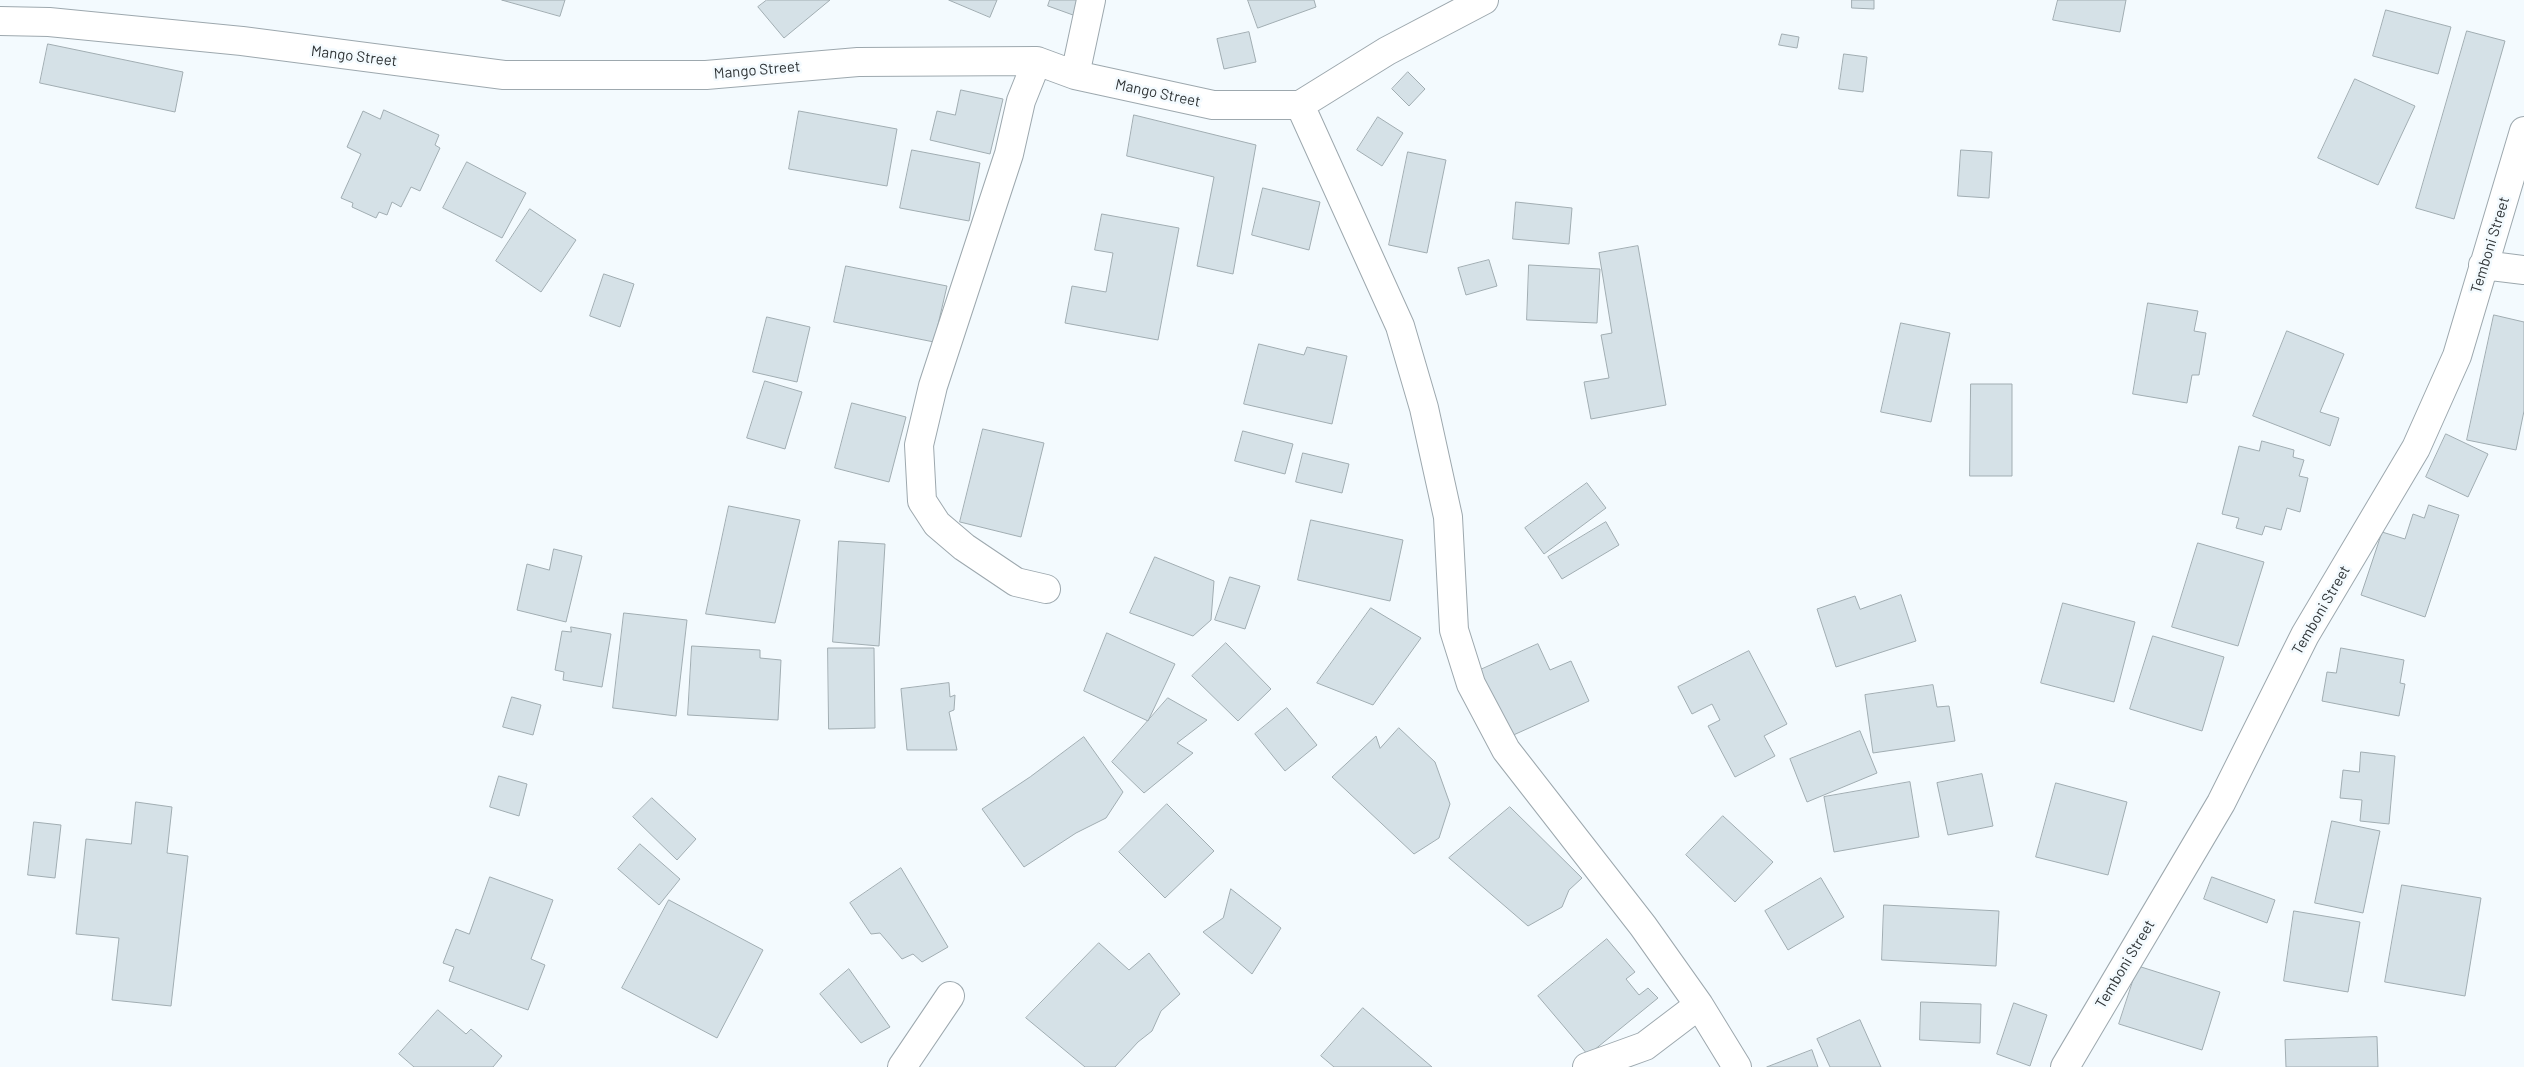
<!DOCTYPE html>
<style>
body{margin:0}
canvas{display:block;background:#f3fafe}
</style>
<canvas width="2524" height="1067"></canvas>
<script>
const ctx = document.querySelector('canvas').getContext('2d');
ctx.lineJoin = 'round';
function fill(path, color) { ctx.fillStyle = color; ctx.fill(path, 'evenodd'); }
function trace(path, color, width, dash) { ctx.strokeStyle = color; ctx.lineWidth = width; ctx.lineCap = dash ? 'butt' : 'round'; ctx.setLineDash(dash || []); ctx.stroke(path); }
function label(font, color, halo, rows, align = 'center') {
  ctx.font = font + ' Barlow,sans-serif'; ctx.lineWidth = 5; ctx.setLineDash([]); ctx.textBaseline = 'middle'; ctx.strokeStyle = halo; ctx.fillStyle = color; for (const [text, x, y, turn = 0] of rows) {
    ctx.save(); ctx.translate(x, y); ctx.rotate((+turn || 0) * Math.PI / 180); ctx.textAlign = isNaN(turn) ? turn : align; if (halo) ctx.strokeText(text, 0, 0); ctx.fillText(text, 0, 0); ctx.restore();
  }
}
const building = new Path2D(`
 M502,0H565L560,16Z
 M767,0H830L784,38L758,7Z
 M949,0H997L990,17Z
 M1050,0H1078L1073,15L1048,6Z
 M1248,0H1314L1316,7L1258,28Z
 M1852,0H1874V9L1852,8Z
 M2058,0H2126L2120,32L2053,20Z
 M2386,10L2451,27L2438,74L2373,56Z
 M2467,31L2505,41L2454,219L2416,208Z
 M1249,32L1256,62L1224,69L1217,39Z
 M1782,34L1799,37L1797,48L1779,45Z
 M48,44L183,72L175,112L40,83Z
 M1844,54L1867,57L1863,92L1839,89Z
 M1408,72L1425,89L1409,106L1392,89Z
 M2355,79L2415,106L2378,185L2318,158Z
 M961,90L1003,99L990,154L930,140L937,111L955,115Z
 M384,110L439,135L435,145L440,148L420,191L411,187L401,207L392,202L387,215L379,212L376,218L352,207L353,203L341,198L361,154L347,147L363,111L380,119Z
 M799,111L897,129L887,186L789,169Z
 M1134,115L1256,145L1233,274L1197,266L1214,177L1127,156Z
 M1378,117L1403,133L1382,166L1357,150Z
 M912,150L980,163L969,221L900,208Z
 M1961,150L1992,152L1989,198L1958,196Z
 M1408,152L1446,160L1427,253L1389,245Z
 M467,162L526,193L502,238L443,208Z
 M1263,188L1320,202L1309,250L1252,235Z
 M1516,202L1572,208L1569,244L1513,239Z
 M530,209L576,240L541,292L496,261Z
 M1102,214L1179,228L1158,340L1065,323L1072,286L1106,292L1113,253L1095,250Z
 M1638,246L1666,405L1591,419L1584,382L1609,378L1601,335L1612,333L1599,253Z
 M1489,260L1497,286L1466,295L1458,268Z
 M1529,265L1600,269L1597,323L1527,320Z
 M846,266L947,286L934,342L834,322Z
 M604,274L634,284L620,327L590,316Z
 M2148,303L2198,311L2194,331L2206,333L2199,375H2192L2187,403L2133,394Z
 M2494,315L2524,322V411L2516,450L2467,440Z
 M767,317L810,327L797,382L753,372Z
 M1901,323L1950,333L1931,422L1881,412Z
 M2287,331L2344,354L2320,412L2339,418L2330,446L2253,416Z
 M1259,344L1304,355L1307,347L1347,356L1332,424L1244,404Z
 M765,381L802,392L785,449L747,438Z
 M1971,384H2012V476H1970Z
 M852,403L906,417L889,482L835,468Z
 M983,429L1044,443L1021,537L960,522Z
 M1243,431L1293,444L1285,474L1235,461Z
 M2446,434L2488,454L2468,497L2426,477Z
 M2262,441L2294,450L2293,457L2304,460L2299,476L2308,478L2300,512L2287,508L2281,530L2265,526L2262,535L2236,528L2239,518L2222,514L2239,446L2259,451Z
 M1303,453L1349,464L1342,493L1296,482Z
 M1587,483L1606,508L1544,554L1525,528Z
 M2429,505L2459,515L2425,617L2361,595L2382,532L2405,539L2413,514L2424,518Z
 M729,506L800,520L775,623L706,614Z
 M1311,520L1403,540L1390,601L1298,580Z
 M1606,522L1619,545L1562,579L1548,557Z
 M839,541L885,544L879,646L833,642Z
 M2198,543L2264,562L2238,646L2172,627Z
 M554,549L582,556L566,622L517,610L527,564L549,570Z
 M1155,557L1214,581L1211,620L1193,636L1130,613Z
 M1230,577L1260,586L1245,629L1215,620Z
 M1901,595L1916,641L1836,667L1817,609L1855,596L1860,609Z
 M2063,603L2135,622L2114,702L2041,683Z
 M1371,608L1421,638L1373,705L1317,683Z
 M624,613L687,620L676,716L613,708Z
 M571,627L611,634L602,687L563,680L564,672L555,670L562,631L571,632Z
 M1107,633L1175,664L1148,721L1084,691Z
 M2153,636L2224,657L2202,731L2130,709Z
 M1226,643L1271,689L1238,721L1192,676Z
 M1538,644L1550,670L1571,661L1589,701L1509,737L1478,671Z
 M692,646L760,650V658L781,660L778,720L688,715Z
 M828,648H874L875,728L829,729Z
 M2341,648L2404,660L2400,683L2405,684L2399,716L2322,701L2327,672L2336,673Z
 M1749,651L1787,724L1764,736L1775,756L1735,777L1708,726L1720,720L1712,704L1692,714L1678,687Z
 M949,683L950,697L955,695L954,710L949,712L957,750H907L901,689Z
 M1933,685L1937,707L1949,706L1955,741L1873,753L1865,695Z
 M512,697L541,705L533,735L503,727Z
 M1168,698L1207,720L1177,743L1193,753L1144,793L1112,762Z
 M1287,708L1317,745L1285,771L1255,734Z
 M1399,728L1435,762L1450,804L1439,838L1414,854L1332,777L1376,736L1380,748Z
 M1860,731L1877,773L1807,802L1790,759Z
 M1084,737L1123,792L1106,818L1076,833L1024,867L982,809L1030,777Z
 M2361,752L2395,756L2389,824L2360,821L2362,800L2340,798L2343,770L2359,772Z
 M1982,774L1993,826L1948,835L1937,783Z
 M499,776L527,784L519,816L490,807Z
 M1910,782L1919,837L1834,852L1824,797Z
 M2056,783L2127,802L2108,875L2036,857Z
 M652,798L696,839L677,860L633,817Z
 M136,802L172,807L167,853L188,856L171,1006L112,1000L119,938L76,934L86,839L131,844Z
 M1167,804L1214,851L1165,898L1119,852Z
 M1510,807L1582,878L1569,890L1562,907L1528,926L1449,858Z
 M1723,816L1773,862L1735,902L1686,855Z
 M2332,821L2380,831L2363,913L2315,903Z
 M34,822L61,825L55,878L28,875Z
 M640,844L680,879L659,905L618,869Z
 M901,868L948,947L922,962L913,954L902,959L880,933L871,934L850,903Z
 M490,877L553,900L531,959L545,965L528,1010L449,981L454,967L443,963L456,929L469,934Z
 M2212,877L2275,900L2267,923L2204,899Z
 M1821,878L1844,917L1788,950L1765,911Z
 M2402,885L2481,898L2465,996L2385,982Z
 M1231,889L1281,928L1252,974L1203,932L1223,918Z
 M669,900L763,950L717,1038L622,988Z
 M1884,905L1999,911L1996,966L1882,960Z
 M2294,911L2360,922L2348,992L2284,981Z
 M1607,939L1635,972L1626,979L1639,995L1648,988L1658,998L1588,1055L1538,996Z
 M1099,943L1129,970L1149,953L1180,994L1161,1011L1152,1031L1138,1042L1115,1067H1085L1026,1018Z
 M2138,966L2220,992L2202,1050L2119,1024Z
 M849,969L890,1027L861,1043L820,994Z
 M1921,1002L1981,1004L1980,1043L1920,1040Z
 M2014,1003L2047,1015L2030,1066L1997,1054Z
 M1363,1008L1432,1067H1334L1321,1056Z
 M438,1010L466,1034L471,1029L502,1056L493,1067H414L399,1054Z
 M1860,1020L1881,1067H1830L1817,1039Z
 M2377,1037L2378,1067H2286L2285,1040Z
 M1812,1050L1818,1067H1767Z`);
fill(building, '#d5e1e7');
trace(building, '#a1adb2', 1);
const minor = new Path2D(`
 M0,21L49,22L242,41L504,75H706L858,62L1037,61L1075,75L1213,105H1300L1387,51L1484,0
 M1037,61L1021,101L1009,154L933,386L919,445L922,501L937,524L964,547L1016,582L1046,589
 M1075,75L1091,0
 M1300,105L1400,326L1424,408L1448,517L1454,630L1471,684L1506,750L1643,926L1699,1005L1737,1067
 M2483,265L2524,270
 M902,1067L950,996
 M1587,1067L1645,1046L1699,1005
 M2065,1067L2221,803L2305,635L2416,448L2457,356L2524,131`);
trace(minor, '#9da8ae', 30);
trace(minor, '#fff', 28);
label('15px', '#2f3436', '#f3fafe', [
 ["Mango Street",354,56,7],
 ["Mango Street",757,70,-5],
 ["Mango Street",1158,93,12],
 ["Temboni Street",2490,245,-73],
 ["Temboni Street",2321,610,-60],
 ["Temboni Street",2125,964,-59]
]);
</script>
